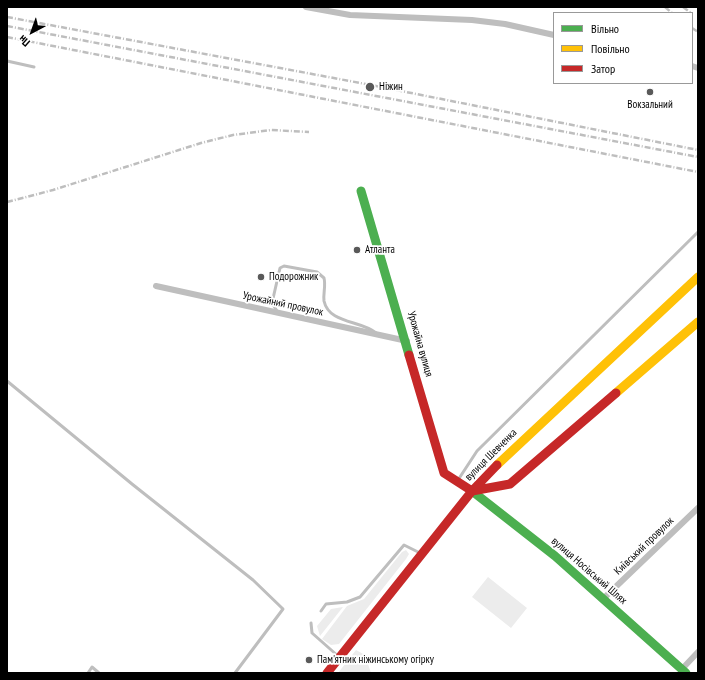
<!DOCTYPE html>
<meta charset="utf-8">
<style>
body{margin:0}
#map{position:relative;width:705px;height:680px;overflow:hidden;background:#fff;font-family:"PT Sans Narrow",sans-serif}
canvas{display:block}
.frame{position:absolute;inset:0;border:8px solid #000;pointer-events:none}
.legend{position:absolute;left:553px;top:12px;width:140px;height:72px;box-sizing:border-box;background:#fff;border:1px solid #999;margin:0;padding:5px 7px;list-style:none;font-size:12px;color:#000}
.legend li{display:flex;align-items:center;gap:8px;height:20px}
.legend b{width:20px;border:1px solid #999}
.north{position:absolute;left:12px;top:12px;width:40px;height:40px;-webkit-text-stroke:3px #fff;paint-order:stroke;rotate:221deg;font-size:11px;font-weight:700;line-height:16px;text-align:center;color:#000}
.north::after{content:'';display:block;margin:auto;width:14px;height:18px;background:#000;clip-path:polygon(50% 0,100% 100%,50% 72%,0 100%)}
</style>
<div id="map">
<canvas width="705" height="680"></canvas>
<div class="frame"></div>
<ul class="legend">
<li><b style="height:5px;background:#4caf50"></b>Вільно</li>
<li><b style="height:5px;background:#ffc107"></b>Повільно</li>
<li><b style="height:5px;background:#c62828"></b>Затор</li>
</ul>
<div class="north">Пн</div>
</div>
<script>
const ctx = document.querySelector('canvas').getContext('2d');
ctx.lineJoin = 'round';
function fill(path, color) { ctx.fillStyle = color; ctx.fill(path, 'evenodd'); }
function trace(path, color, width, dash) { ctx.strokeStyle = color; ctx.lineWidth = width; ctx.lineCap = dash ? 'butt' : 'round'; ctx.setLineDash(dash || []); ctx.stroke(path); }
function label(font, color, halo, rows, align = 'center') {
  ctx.font = font + ' "PT Sans Narrow",sans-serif'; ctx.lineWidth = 3.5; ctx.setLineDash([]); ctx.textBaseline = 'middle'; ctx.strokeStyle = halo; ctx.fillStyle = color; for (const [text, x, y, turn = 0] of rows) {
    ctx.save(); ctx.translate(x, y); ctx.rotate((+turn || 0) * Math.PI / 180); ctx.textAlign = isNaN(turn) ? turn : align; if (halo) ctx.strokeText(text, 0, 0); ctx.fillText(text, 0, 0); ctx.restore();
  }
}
fill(new Path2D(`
 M406,550L409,554L406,559L339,644L331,645L322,639L347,606L364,599L402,552Z
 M488,577L527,608L511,628L472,597Z
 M343,607L320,636L317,626L331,609Z
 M356,650L365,655L371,673H338Z`), '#ececec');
trace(new Path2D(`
 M7,61L34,67
 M277,311L272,303L280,268L284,266L317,272L324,278C326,286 323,293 324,301C329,324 361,320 376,333
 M7,381L132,484L253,580L283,609L235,673
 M458,480L477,451L698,232
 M321,611L326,604L347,602L360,597L404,545L420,553
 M311,623L312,633L338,656
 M88,673L92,667L99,673`), '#bebebe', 3);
trace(new Path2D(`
 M306,7L350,15L472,20L505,24L554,35
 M692,66L698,68
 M156,286L407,341
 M604,598L698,508
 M682,669L698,652`), '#bebebe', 6);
trace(new Path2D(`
 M361,191L409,355
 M472,491L555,556L686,673`), '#4caf50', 9);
trace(new Path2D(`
 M616,393L698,322
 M497,465L698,277`), '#ffc107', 9);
trace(new Path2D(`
 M409,355L444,473L472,491L510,484L616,393
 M327,673L472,491L497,465`), '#c62828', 9);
trace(new Path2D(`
 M665,7L672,13
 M683,7L691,13
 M7,17L371,85L698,150
 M7,26L698,157
 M692,28L698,32
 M7,37L698,172
 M7,202L53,190L201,143L233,135L271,130L309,132`), '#bebebe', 2.5, [6, 2, 1, 2]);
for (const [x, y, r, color] of [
 [370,87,5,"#595959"],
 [650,92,4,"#595959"],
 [357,250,4,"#595959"],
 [261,277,4,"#595959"],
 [309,660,4,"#595959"]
]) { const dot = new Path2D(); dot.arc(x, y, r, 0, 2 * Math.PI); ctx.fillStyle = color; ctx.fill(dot); trace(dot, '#fff', 1.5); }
label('11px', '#000', '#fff', [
 ["Ніжин",379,87],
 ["Вокзальний",650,105,"center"],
 ["Атланта",365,250],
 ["Подорожник",269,277],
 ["Пам'ятник ніжинському огірку",317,660]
], 'left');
label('11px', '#000', '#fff', [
 ["Урожайний провулок",283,304,12],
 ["Урожайна вулиця",420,344,74],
 ["вулиця Шевченка",491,455,-45],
 ["Київський провулок",644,546,-44],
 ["вулиця Носівський Шлях",589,571,41]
]);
</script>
